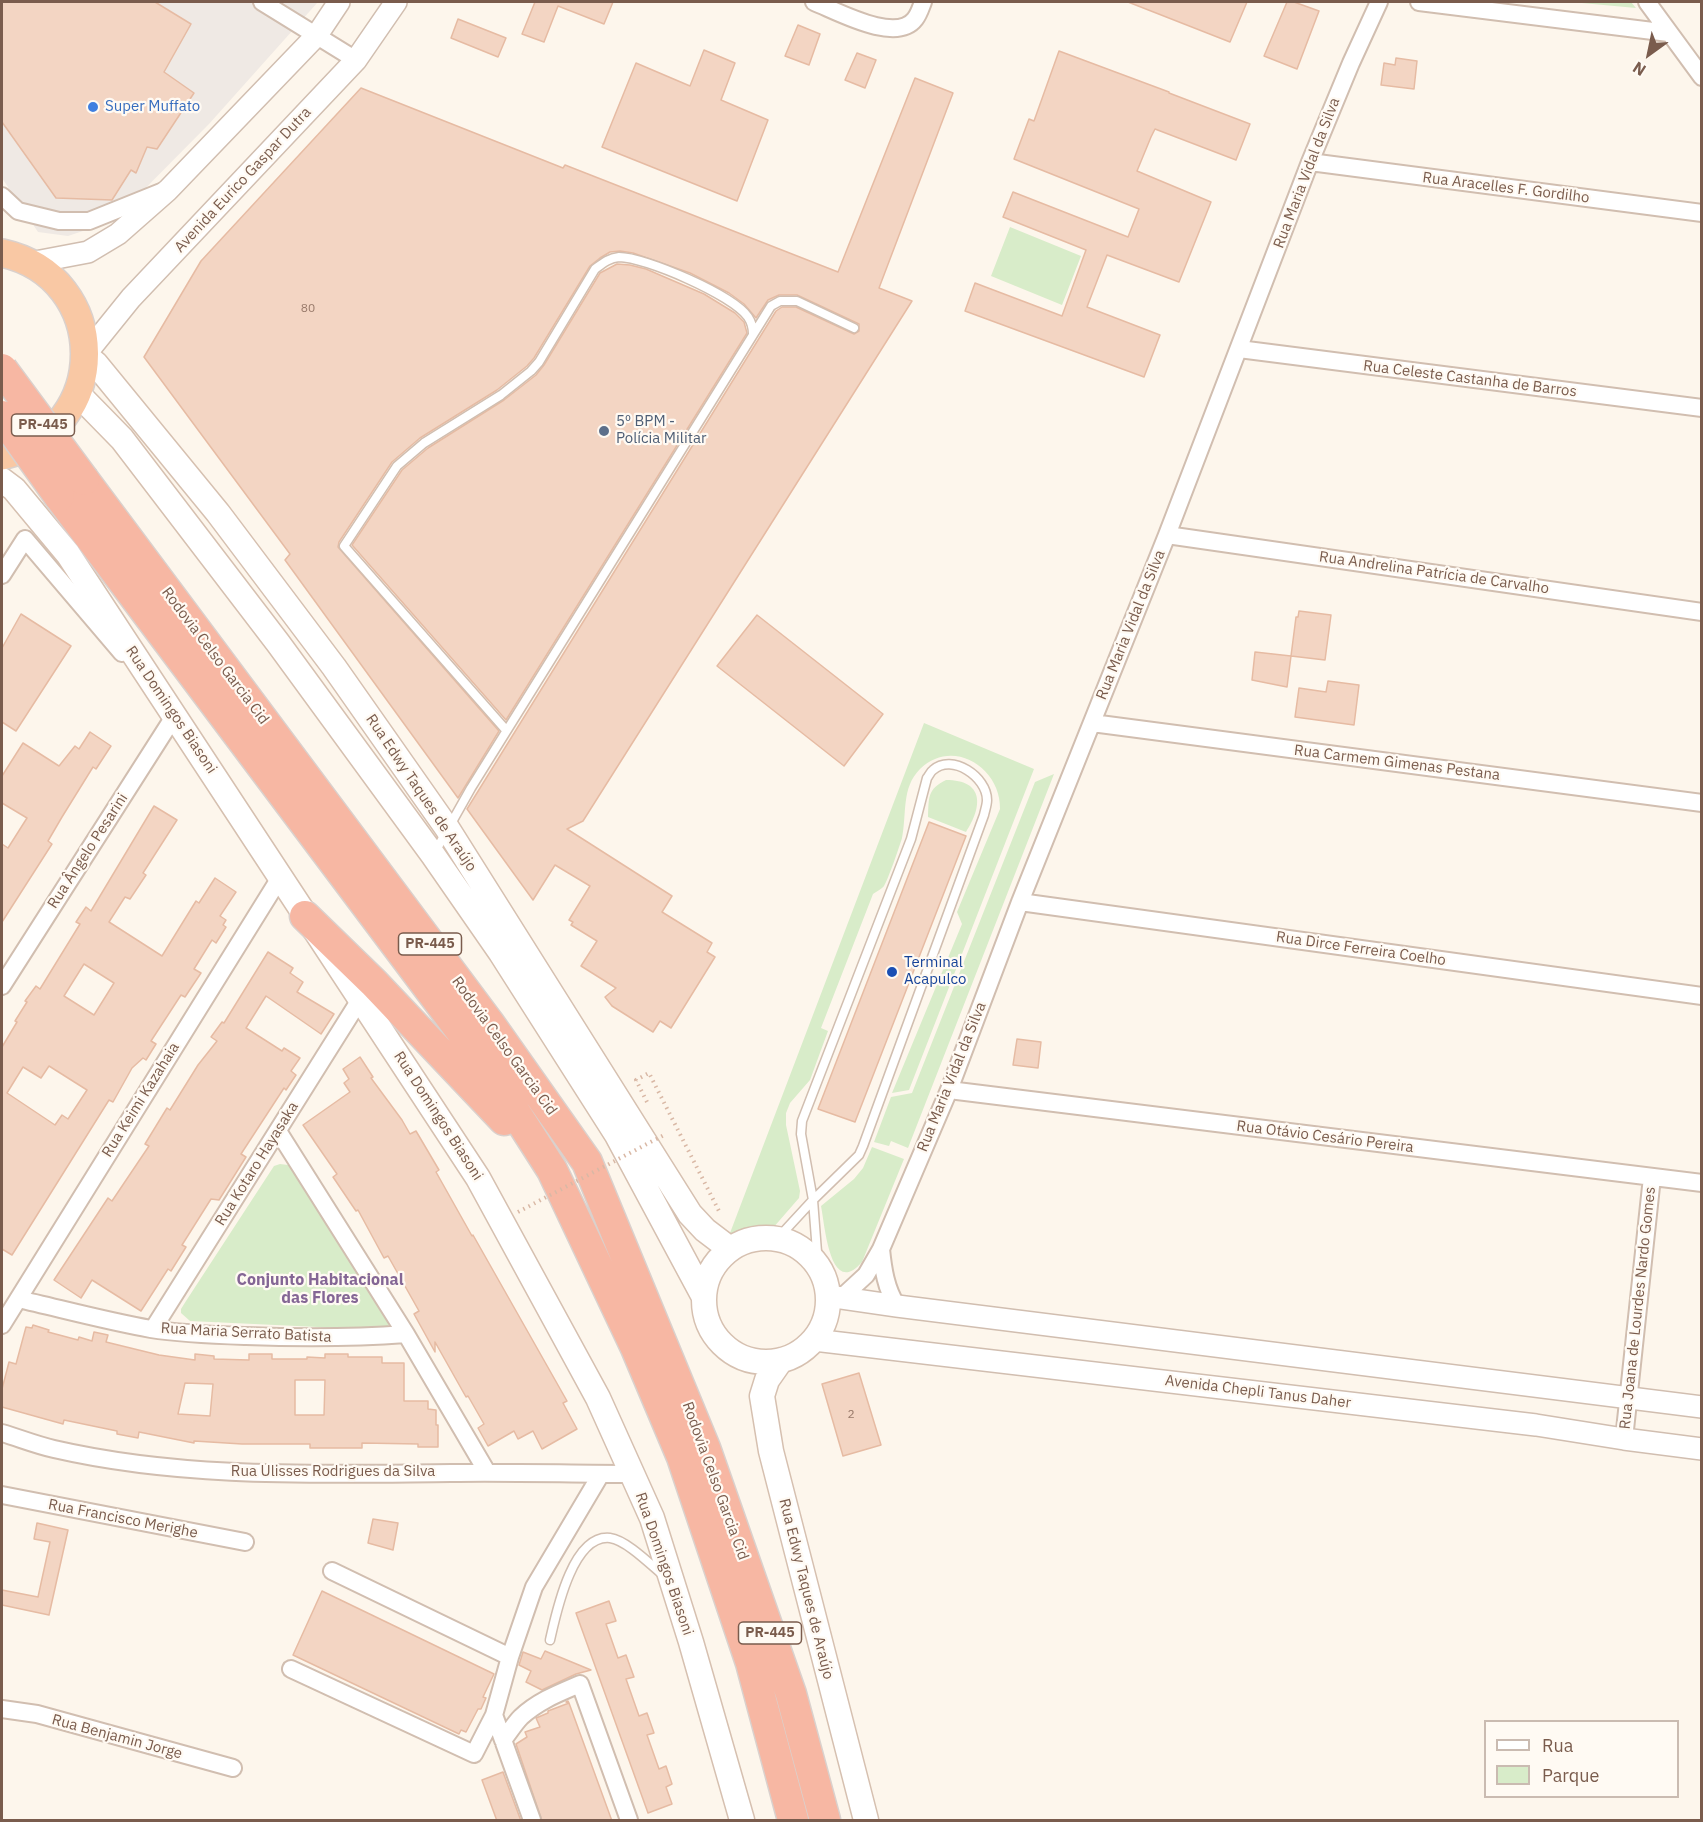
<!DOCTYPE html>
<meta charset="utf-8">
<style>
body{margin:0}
#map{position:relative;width:1703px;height:1822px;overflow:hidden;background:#fdf6ec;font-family:"IBM Plex Sans",sans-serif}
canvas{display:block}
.frame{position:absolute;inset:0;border:3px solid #7a5c4d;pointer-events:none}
.legend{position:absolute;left:1484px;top:1720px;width:195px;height:78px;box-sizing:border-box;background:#fffaf3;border:2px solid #cabbb1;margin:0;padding:8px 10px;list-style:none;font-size:18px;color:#7a5c4d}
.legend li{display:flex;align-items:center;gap:12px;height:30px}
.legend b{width:30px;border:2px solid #cabbb1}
.north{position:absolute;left:1619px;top:24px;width:60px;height:60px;-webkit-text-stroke:4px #fffaf3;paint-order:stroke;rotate:213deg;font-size:16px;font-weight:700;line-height:24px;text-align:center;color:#7a5c4d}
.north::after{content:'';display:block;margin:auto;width:21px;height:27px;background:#7a5c4d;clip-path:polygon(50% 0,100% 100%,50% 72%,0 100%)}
</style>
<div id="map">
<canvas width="1703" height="1822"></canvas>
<div class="frame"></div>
<ul class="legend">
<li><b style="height:8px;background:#fff"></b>Rua</li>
<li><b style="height:16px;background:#d8ecc9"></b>Parque</li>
</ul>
<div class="north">N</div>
</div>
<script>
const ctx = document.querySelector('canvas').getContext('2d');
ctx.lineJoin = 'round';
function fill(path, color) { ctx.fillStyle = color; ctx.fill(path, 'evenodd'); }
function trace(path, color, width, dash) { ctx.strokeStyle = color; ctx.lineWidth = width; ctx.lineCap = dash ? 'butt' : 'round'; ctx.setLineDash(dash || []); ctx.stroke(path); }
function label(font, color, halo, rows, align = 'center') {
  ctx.font = font + ' "IBM Plex Sans",sans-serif'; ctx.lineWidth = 4.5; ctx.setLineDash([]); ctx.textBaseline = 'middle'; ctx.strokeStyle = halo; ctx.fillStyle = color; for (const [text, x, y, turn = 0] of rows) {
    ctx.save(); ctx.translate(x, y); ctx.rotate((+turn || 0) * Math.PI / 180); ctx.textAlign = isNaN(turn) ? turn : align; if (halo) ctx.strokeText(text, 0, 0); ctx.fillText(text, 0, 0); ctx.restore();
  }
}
fill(new Path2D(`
 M2,2H318L209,124L113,221L68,236L38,232L2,178Z`), '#efe9e4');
fill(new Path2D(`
 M1571,2H1631L1636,8Z
 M1010,227L1081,256L1062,305L991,276Z
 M924,723L1034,769L909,1090L892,1093L962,924L957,912L1000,809C1001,768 953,737 920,769C901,788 907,814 902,838C900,845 888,880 884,886C882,889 877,891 873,894L821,1028L828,1031L810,1080L790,1103L786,1113V1125L800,1191L799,1198L753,1251C739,1253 736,1244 730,1233Z
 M1054,774L908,1148L891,1141L889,1146L874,1142L891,1097L912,1093L1035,782Z
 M946,780C984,780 983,806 966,832L928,817C929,798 927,789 946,780Z
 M872,1147L904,1159L862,1262C830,1299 825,1226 821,1206L854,1179L863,1168Z
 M280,1164L288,1165L293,1167L391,1321L387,1327L382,1330L190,1321L181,1313V1309L186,1301L274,1166Z`), '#d8ecc9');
const building = new Path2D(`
 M2,2H155L191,24L164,72L194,93L157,149L147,147L136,173L131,170L112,200L56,198L2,122Z
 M535,2H613L604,24L558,6L544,42L522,34Z
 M1128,2H1247L1230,42Z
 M1287,2H1294L1319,11L1297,69L1264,56Z
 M458,19L506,38L498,57L451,38Z
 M798,25L820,34L809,65L785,56Z
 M704,50L735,63L721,100L768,120L737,201L602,147L636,63L690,86Z
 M1059,51L1169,92V93L1250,124L1236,160L1155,129L1151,137L1137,171L1211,202L1179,282L1107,255L1087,307L1160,335L1144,377L965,311L975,283L1062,316L1086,250L1003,217L1013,192L1128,237L1139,209L1014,159L1029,119L1034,121Z
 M857,53L876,60L865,88L845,80Z
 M1396,58L1417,61L1414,89L1381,85L1384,63L1395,65Z
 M915,78L953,93L879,288L912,301L583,821L567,829L672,896L662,912L712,943L707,952L715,957L671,1028L660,1021L653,1032L612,1006L605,997L616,988L581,966L597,941L571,925L573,922L569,920L590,886L555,865L533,900L467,809L776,311L782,307H796L854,334L859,331V324L797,295H779L768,300L756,318L744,304L729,293L690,273L633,253L620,251L610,252L600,258L590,266L534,358L527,366L497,390L420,438L392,462L339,542L338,547L499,731L458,798L285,560L290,554L144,357L201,261L361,88L563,168L565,165L838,272Z
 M617,264L630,265L646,269L704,294L735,313L744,322L747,333L506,720L352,545L402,470L428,448L504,400L536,375L544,365L600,273Z
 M1299,611L1331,615L1325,660L1291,656L1296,617H1298Z
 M21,614L71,646L16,731L2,722V648Z
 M757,615L883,714L844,766L717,666Z
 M1255,652L1291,656L1287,687L1252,680Z
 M1328,681L1359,685L1354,725L1295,717L1299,688L1326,692Z
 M90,732L111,746L96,769L93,767L62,817L48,841L52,844L2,922V844L8,848L27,818L2,803V776L23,743L59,766L75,746L79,749Z
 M154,806L177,820L143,873L146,875L130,899L125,897L109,922L162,956L196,901L199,903L215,878L236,892L220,916L226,920L223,925L226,927L216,943L212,940L194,969L201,973L185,997L181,995L151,1041L156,1044L146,1060L143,1058L132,1068L113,1102L109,1100L12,1255L2,1249V1047L17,1022L15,1021L27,1002L25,1001L36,986L40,989L80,924L76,922L86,907L91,911ZM84,964L114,983L94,1015L64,996ZM49,1066L87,1090L68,1119L62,1115L55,1125L7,1093L23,1067L41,1078Z
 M929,822L966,836L855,1122L818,1109Z
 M268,952L293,968L290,973L303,982L297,992L334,1014L321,1034L266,996L246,1028L282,1051L284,1048L300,1058L291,1071L296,1075L286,1090L284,1088L241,1154L246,1157L219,1200L211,1199L182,1245L186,1247L171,1271L168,1269L141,1311L92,1280L81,1298L54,1280L108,1198L112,1201L149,1146L145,1144L167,1108L170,1110L198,1065L217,1041L211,1037L222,1022L224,1023Z
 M1017,1039L1041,1042L1038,1068L1013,1065Z
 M360,1057L373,1077L371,1078L402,1120L410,1134L416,1131L439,1170L436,1172L472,1236L473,1235L567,1401L563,1403L577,1429L542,1449L533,1431L518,1439L514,1431L488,1446L478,1428L484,1424L468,1396L466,1397L435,1342V1352L414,1314L419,1311L388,1256L384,1258L358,1210L356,1211L333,1177L337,1174L303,1125L350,1092L344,1083L349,1079L343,1069Z
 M33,1325L49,1330L48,1332L78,1340L79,1337L92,1341L94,1332L108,1335L106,1342L159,1355L195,1360V1354L214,1356V1359L249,1360V1354H272V1359H307V1357L325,1358V1354H348V1357H382V1363H404V1401H428V1409L436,1410V1425H438V1447H418V1444L362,1443V1448H310V1444H242L194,1441V1443L139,1432L138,1438L117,1434V1431L64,1420L63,1424L2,1407V1389L9,1362L16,1364L26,1327L32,1328ZM295,1380H325L324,1415H295ZM185,1383L213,1384L210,1416L178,1414Z
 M859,1373L881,1445L843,1456L822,1384Z
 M373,1519L398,1523L393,1550L368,1543Z
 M37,1523L68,1530L49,1615L2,1605V1590L38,1597L50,1542L34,1539Z
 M322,1591L494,1674L483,1697L486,1698L481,1709H478L466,1732L461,1730L459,1734L293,1655Z
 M609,1601L616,1621L606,1624L618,1658L626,1655L634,1677L626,1679L639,1716L647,1713L654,1733L647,1735L659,1769L666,1766L672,1784L666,1787L672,1804L648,1813L576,1613Z
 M545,1651L591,1670L576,1674L542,1690L526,1682L531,1671L519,1665L523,1652L541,1659Z
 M568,1701L569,1703L612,1821H542L516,1744L527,1737L525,1732L540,1727L536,1718L548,1713V1711L569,1703L566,1702Z
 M503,1772L521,1821H497L482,1780Z`);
fill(building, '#f3d5c3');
trace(building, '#e6bba3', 1.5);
const service = new Path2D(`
 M506,730L344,546L397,466L424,443L501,395L531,371L539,362L595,269C603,263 609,258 619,257C645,257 733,295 748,317C752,323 753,327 753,334
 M435,852L471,788L771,306L780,301H797L854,328
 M777,1239L813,1200L859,1155L863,1146L984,815C985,810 987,805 987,800C987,777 952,753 933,770C930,772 929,776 927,778L911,839L802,1121L801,1134L813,1200L818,1265
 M550,1640C556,1614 572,1534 610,1538C626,1540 650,1564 663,1575`);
const minor = new Path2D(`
 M262,2L356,60
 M814,2C837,11 896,44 915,19C919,14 921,7 923,2
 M1419,2L1669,33
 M1647,2L1702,77
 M1310,162L1702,213
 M2,196L18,211L59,221H89L161,192
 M1239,349L1702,408
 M1167,535L1702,612
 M2,575L25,539L122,653
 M1092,723L1702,803
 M1020,902L1702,996
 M2,986L175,715L170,709
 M949,1090L1702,1183
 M278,1131L406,1334L487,1472
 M881,1249C883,1269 886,1289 897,1306
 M841,1298L866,1275L881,1249L949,1090L1020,902L1167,535L1310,162L1351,63L1379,2
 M18,1299C62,1309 106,1321 151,1329C182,1334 215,1335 246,1336C300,1338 353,1338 406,1334
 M2,1325L281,876
 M153,1329L361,998
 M2,1433C19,1438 36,1445 54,1449C184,1479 318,1474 451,1473C511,1472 572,1474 632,1474
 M1624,1439L1652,1177
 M2,1495L245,1542
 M332,1571L510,1657
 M291,1669L474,1754L494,1715
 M2,1709L37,1714L233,1768
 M503,1740C509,1733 514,1724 521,1717C538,1701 559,1693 580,1684L629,1820
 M532,1820L494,1715L510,1657L534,1587L601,1474`);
const tertiary = new Path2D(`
 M30,263L88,252L118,234L168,190L317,35L339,2
 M85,355L131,298L356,60L396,2
 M828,1296L897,1306L1702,1407
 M814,1340L1536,1425L1624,1439L1702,1449`);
const secondary = new Path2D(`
 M85,355L96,364L218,513L334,667L447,828L690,1214L705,1230L730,1249
 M77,393L122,439L278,643L433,855L501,953L617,1135L704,1297
 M2,480L14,489L68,554L478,1178L598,1398L652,1518L691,1642L742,1820
 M704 1300a62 62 0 1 1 124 0a62 62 0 1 1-124 0Z
 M781,1360L767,1380L762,1396L771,1451L866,1820`);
const trunk = new Path2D(`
 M2,253C111,277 113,429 2,456`);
const motorway = new Path2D(`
 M84,480L489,1023L587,1162L705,1448L791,1694L825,1820
 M59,496L476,1051L552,1170L636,1348L682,1457L751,1663L793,1820
 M305,916L374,983L504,1120`);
trace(service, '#d1beb0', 11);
trace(minor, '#d1beb0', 20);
trace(tertiary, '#d1beb0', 24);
trace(secondary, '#d6c0b0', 27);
trace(trunk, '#dad1cd', 30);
trace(motorway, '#dad1cd', 33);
trace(new Path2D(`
 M647,1102L636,1080L649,1073L720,1213`), '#d9b8a5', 4, [1.5, 4.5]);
trace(service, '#fff', 8);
trace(minor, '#fff', 16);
trace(tertiary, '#fff', 21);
trace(secondary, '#fff', 24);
trace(trunk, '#f9c8a4', 27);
trace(motorway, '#f7b7a3', 30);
const motorwayBridge = new Path2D(`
 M2,369L84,480
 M2,416L59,496`);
trace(motorwayBridge, '#dad1cd', 33, []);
trace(new Path2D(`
 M518,1212L664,1135`), '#d9b8a5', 4, [1.5, 4.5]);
trace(motorwayBridge, '#f7b7a3', 30);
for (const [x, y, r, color] of [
 [93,107,6,"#3f7fe0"],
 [604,431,6,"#5c6f8a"],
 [892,972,6,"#1a4fb4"]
]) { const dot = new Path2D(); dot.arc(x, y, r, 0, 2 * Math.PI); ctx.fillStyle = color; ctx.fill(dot); trace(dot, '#fffaf3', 2); }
label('12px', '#987a6a', null, [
 ["80",308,309],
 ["2",851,1415]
]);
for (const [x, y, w] of [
 [43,425,63],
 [430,944,63],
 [770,1633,63]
]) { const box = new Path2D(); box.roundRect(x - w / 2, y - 11, w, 22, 4.5); ctx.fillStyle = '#fffaf3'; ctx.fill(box); trace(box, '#7a5c4d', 1.5); }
label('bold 14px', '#7a5c4d', null, [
 ["PR-445",43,425],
 ["PR-445",430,944],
 ["PR-445",770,1633]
]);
label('15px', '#366cbe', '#fffaf3', [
 ["Super Muffato",105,107]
], 'left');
label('15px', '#7a5c4d', '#fffaf3', [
 ["Rua Maria Vidal da Silva",1307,173,-69],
 ["Avenida Eurico Gaspar Dutra",243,180,-47],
 ["Rua Aracelles F. Gordilho",1506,188,7],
 ["Rua Celeste Castanha de Barros",1470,379,7],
 ["Rua Andrelina Patrícia de Carvalho",1434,573,8],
 ["Rua Maria Vidal da Silva",1131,625,-68],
 ["Rodovia Celso Garcia Cid",215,656,53],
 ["Rua Domingos Biasoni",171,710,56],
 ["Rua Carmem Gimenas Pestana",1397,763,7],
 ["Rua Edwy Taques de Araújo",421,793,56],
 ["Rua Ângelo Pesarini",88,851,-57],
 ["Rua Dirce Ferreira Coelho",1361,949,8],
 ["Rodovia Celso Garcia Cid",504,1046,54],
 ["Rua Maria Vidal da Silva",952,1077,-68],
 ["Rua Keimi Kazahaia",141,1100,-58],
 ["Rua Domingos Biasoni",438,1116,57],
 ["Rua Otávio Cesário Pereira",1325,1137,7],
 ["Rua Kotaro Hayasaka",257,1164,-58],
 ["Rua Joana de Lourdes Nardo Gomes",1638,1308,-84],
 ["Rua Maria Serrato Batista",246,1333,3],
 ["Avenida Chepli Tanus Daher",1258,1392,7],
 ["Rua Ulisses Rodrigues da Silva",333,1472],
 ["Rodovia Celso Garcia Cid",715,1481,70],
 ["Rua Francisco Merighe",123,1519,11],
 ["Rua Domingos Biasoni",664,1564,71],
 ["Rua Edwy Taques de Araújo",806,1589,76],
 ["Rua Benjamin Jorge",117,1737,15]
]);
label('15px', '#4e5e75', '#fffaf3', [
 ["5º BPM -",616,422],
 ["Polícia Militar",616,439]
], 'left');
label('15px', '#164399', '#fffaf3', [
 ["Terminal",904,963],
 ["Acapulco",904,980]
], 'left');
label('bold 16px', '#846695', '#fffaf3', [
 ["Conjunto Habitacional",320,1280],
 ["das Flores",320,1298]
]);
</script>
